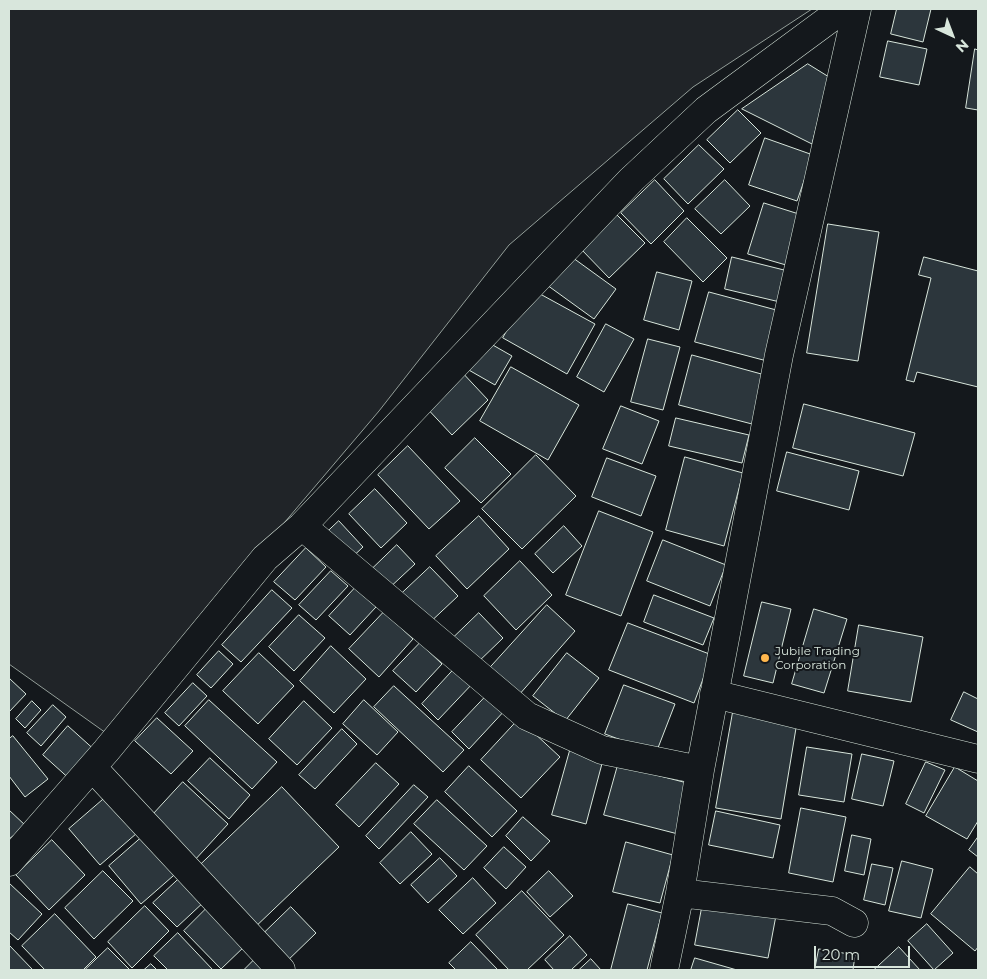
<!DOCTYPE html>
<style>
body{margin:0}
#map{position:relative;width:987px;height:979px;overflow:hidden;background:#14181c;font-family:Montserrat,sans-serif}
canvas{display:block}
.frame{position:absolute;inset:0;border:10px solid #d8e6dc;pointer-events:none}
.north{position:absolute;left:927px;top:10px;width:50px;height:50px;-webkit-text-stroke:4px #14181c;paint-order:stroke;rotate:137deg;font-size:14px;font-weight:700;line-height:20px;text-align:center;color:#d8e6dc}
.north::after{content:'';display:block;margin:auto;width:18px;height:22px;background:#d8e6dc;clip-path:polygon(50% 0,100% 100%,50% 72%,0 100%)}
.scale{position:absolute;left:814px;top:946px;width:96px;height:22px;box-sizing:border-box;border:2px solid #d8e6dc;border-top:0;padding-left:6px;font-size:15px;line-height:18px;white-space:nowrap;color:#d8e6dc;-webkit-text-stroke:4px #14181c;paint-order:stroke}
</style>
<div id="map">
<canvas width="987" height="979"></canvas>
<div class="frame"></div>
<div class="north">N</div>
<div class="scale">20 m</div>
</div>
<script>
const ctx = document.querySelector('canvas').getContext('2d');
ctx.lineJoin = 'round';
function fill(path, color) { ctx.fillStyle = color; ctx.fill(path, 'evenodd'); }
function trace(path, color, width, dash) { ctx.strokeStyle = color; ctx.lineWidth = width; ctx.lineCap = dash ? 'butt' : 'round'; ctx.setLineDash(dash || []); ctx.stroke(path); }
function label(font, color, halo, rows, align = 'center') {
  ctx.font = font + ' Montserrat,sans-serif'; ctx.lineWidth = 4; ctx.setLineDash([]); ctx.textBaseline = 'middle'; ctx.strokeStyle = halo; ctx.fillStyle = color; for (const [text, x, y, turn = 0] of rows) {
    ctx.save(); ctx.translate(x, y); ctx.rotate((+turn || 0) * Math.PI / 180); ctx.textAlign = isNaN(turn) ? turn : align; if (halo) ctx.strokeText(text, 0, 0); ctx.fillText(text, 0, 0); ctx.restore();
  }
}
const green = new Path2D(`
 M9,9H812L693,87L509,245L379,411L106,733L9,664Z`);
fill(green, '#202428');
trace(green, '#939e99', 1);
const building = new Path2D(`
 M897,9H931L923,42L891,34Z
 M888,41L927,49L919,85L880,77Z
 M975,49L978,50V110L966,108Z
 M808,64L829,77L812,144L742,109Z
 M738,110L761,133L730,163L707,140Z
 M765,138L813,155L797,201L749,185Z
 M699,145L724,169L688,204L664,179Z
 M655,180L684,211L651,244L621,213Z
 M725,180L750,206L721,234L695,209Z
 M764,203L802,215L786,265L748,254Z
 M616,214L645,243L609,278L580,248Z
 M687,218L727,258L703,282L664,242Z
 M828,224L879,232L858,361L807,353Z
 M569,255L616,289L594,319L547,285Z
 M732,257L788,271L780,302L725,289Z
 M924,257L978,271V387L917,372L914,382L906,380L931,278L919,275Z
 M657,272L692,281L679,330L644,320Z
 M531,289L595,324L567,374L503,338Z
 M709,292L780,311L767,361L695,342Z
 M606,324L634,339L604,392L577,377Z
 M648,339L680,347L663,410L631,402Z
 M484,340L512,356L495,385L467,369Z
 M692,355L765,375L752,424L679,405Z
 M511,367L579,405L548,460L480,421Z
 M459,369L488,400L452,435L423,404Z
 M804,404L915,433L903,476L793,448Z
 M621,406L659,421L642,464L603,449Z
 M676,418L749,435L742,463L669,446Z
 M475,438L511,474L481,503L445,468Z
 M408,446L460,501L429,529L378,475Z
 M787,452L859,471L849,510L777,491Z
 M536,455L576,496L522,549L482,509Z
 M685,457L743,473L724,546L666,530Z
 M607,458L656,476L641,516L592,497Z
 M375,489L407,523L381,548L349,514Z
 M599,511L653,532L621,616L566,595Z
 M479,516L509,549L467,589L436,556Z
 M339,521L363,547L346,563L322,537Z
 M564,526L582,546L553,573L535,554Z
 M663,540L726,565L710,606L647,581Z
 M397,545L415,564L386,591L369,572Z
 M306,548L326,567L295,600L274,582Z
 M520,561L552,595L516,630L484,596Z
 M430,567L458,596L425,627L397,598Z
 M331,571L348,586L316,620L299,605Z
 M355,588L376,607L350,635L329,616Z
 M272,590L292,608L241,662L222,645Z
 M654,595L714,618L703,645L644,622Z
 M762,602L791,609L773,683L744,676Z
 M547,605L575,631L518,696L488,670Z
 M814,609L847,619L824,693L792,684Z
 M384,612L413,639L379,677L349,649Z
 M479,613L503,638L474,666L450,641Z
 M299,615L325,638L294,671L269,647Z
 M628,623L712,655L694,703L609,670Z
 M859,625L923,637L911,702L848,691Z
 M420,643L442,664L416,692L393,671Z
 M331,646L366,679L334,713L300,681Z
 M219,651L233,664L211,688L197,675Z
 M259,653L294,686L258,724L223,691Z
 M567,653L599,678L565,721L533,696Z
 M457,666L474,682L438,720L422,704Z
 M10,679L26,694L9,712V680Z
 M193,683L207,696L179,726L165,713Z
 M624,685L675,704L656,753L605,734Z
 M394,686L464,750L443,772L374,707Z
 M490,692L507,708L469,749L452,732Z
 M964,692L978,699V732L951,720Z
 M209,700L277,762L252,789L185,726Z
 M364,700L398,732L377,755L343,724Z
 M32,701L41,710L25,728L16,719Z
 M304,701L332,728L297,765L269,739Z
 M53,705L66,717L41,746L27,733Z
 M733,712L797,722L781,819L716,808Z
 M157,718L193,751L171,774L135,741Z
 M519,719L560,757L521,798L481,760Z
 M68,726L98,753L73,782L43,755Z
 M342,729L357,744L315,789L299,775Z
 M13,736L48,779L25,797L9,776V739Z
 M571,747L604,756L586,824L552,815Z
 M807,747L852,754L844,802L799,795Z
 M862,754L894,761L883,806L852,799Z
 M210,758L250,795L229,819L188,781Z
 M926,762L945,770L924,813L906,804Z
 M376,763L399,784L359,827L336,805Z
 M618,765L691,784L678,834L604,815Z
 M469,766L517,811L492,837L445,792Z
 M955,767L978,781V821L967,839L926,816Z
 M183,782L228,824L193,862L148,820Z
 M414,785L428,797L379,849L366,836Z
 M282,787L339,847L251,931L194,871Z
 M113,791L144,827L100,865L69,829Z
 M437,800L487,846L464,870L414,824Z
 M801,808L846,817L833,882L789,873Z
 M9,810L26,826L9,839Z
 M716,811L780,825L773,858L709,845Z
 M523,817L550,841L531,861L506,836Z
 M149,831L181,869L141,904L109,866Z
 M411,832L432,854L400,884L380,863Z
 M852,835L871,839L864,875L845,871Z
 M978,837V857L969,850Z
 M52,840L85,875L49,910L16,875Z
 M626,842L673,855L660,903L613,892Z
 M504,847L526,867L506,889L484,868Z
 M440,858L457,876L428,903L411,885Z
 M902,861L933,869L921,918L889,911Z
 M872,864L893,868L885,905L864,900Z
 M970,867L978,874V947L975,951L931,914Z
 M103,871L133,901L94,939L65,908Z
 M549,871L573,896L550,917L527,892Z
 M182,876L206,900L177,927L153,903Z
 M473,878L496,903L463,934L439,910Z
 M9,883L42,914L18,940L9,932Z
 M522,891L564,935L527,970H509L476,935Z
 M704,897L777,910L768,958L695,945Z
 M628,904L662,913L647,970H611Z
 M210,905L247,944L221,969L184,931Z
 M145,906L169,931L132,968L108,942Z
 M291,907L316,933L283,965L258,939Z
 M55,914L96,957L83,970H45L22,946Z
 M927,924L953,953L934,970L908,941Z
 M178,933L213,970H168L154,956Z
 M570,936L587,955L571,970H554L545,960Z
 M471,942L498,970H456L449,963Z
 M9,945L33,970H9Z
 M899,947L920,970H874Z
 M108,948L130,970H85Z
 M819,949L855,955L853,970H815Z
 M259,955L274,970H244Z
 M695,958L737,970H691Z
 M591,959L601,970H579Z
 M151,964L157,970H144Z`);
fill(building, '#2c363c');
trace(building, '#d8e6dc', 1);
const minor = new Path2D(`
 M302,526L527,716L602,750L700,770
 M714,694L978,759
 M92,767L281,970
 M9,862L106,751L265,558L302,526L631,180L706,110L843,9
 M680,893L832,911L854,923
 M664,970L680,893L700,770L779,355L857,9`);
trace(minor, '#d8e6dc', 29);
trace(minor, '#14181c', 28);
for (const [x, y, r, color] of [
 [765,658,5,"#ffb74d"]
]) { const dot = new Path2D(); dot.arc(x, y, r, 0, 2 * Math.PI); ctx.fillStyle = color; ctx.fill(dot); trace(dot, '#14181c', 2); }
label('12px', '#d8e6dc', '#14181c', [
 ["Jubile Trading",775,651],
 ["Corporation",775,665]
], 'left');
</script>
